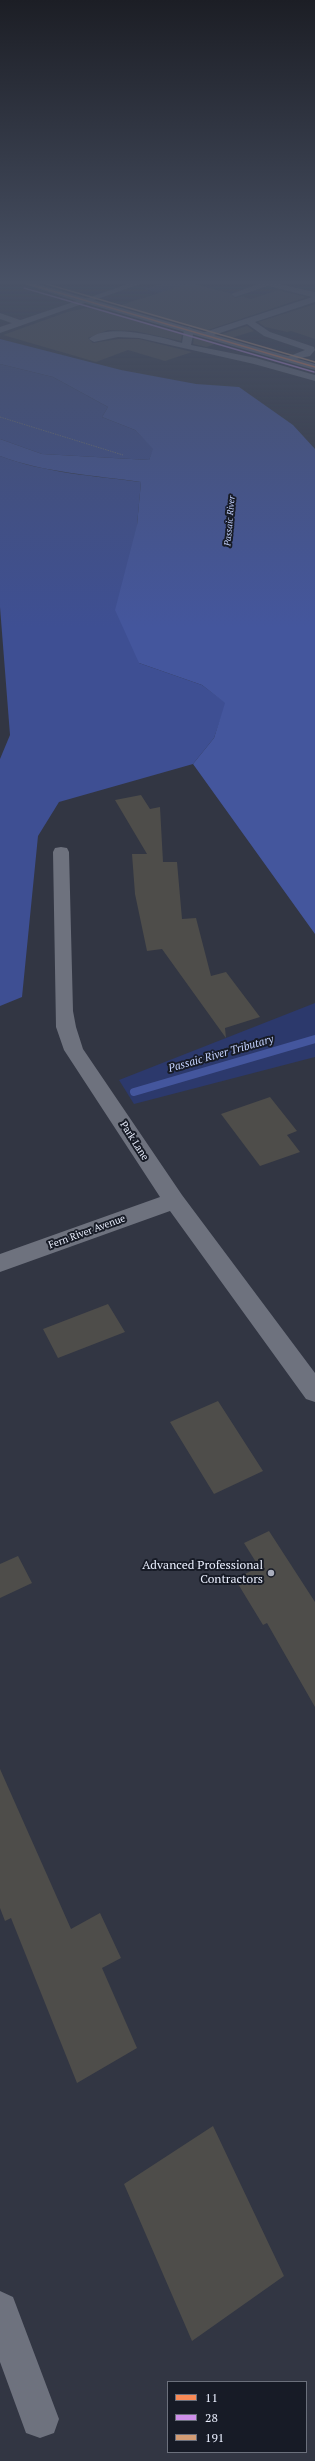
<!DOCTYPE html>
<style>
body{margin:0}
#map{position:relative;width:315px;height:2461px;overflow:hidden;background:#323643;font-family:"PT Serif",serif}
canvas{display:block}
.legend{position:absolute;left:167px;top:2381px;width:140px;height:72px;box-sizing:border-box;background:#171b26;border:1px solid #6b707c;margin:0;padding:5px 7px;list-style:none;font-size:12px;color:#eaeffe}
.legend li{display:flex;align-items:center;gap:8px;height:20px}
.legend b{width:20px;border:1px solid #6b707c}
</style>
<div id="map">
<canvas width="315" height="2461"></canvas>
<ul class="legend">
<li><b style="height:5px;background:#f98a56"></b>11</li>
<li><b style="height:5px;background:#ce8fe9"></b>28</li>
<li><b style="height:5px;background:#d39c74"></b>191</li>
</ul>
</div>
<script>
const ctx = document.querySelector('canvas').getContext('2d');
ctx.lineJoin = 'round';
function fill(path, color) { ctx.fillStyle = color; ctx.fill(path, 'evenodd'); }
function trace(path, color, width, dash) { ctx.strokeStyle = color; ctx.lineWidth = width; ctx.lineCap = dash ? 'butt' : 'round'; ctx.setLineDash(dash || []); ctx.stroke(path); }
function label(font, color, halo, rows, align = 'center') {
  ctx.font = font + ' "PT Serif",serif'; ctx.lineWidth = 4; ctx.setLineDash([]); ctx.textBaseline = 'middle'; ctx.strokeStyle = halo; ctx.fillStyle = color; for (const [text, x, y, turn = 0] of rows) {
    ctx.save(); ctx.translate(x, y); ctx.rotate((+turn || 0) * Math.PI / 180); ctx.textAlign = isNaN(turn) ? turn : align; if (halo) ctx.strokeText(text, 0, 0); ctx.fillText(text, 0, 0); ctx.restore();
  }
}
fill(new Path2D(`
 M165,283L185,284L181,286L177,298L143,289Z
 M315,1003V1057L134,1104L119,1080Z`), '#2c396c');
fill(new Path2D(`
 M0,364L53,377L108,407L102,417L135,430L154,449L149,460L42,454L0,439Z
 M0,456C45,473 94,476 141,482L137,525L139,663L202,685L226,703L214,738L193,764L59,802L38,836L22,997L0,1006V759L10,735L0,607Z`), '#3e4f93');
fill(new Path2D(`
 M0,339L121,370L196,384L239,387L293,425L315,449V934L193,764L214,738L225,703L202,685L139,663L115,610L137,525L141,482C94,475 45,473 0,456V439L42,454L149,460L153,449L135,430L102,417L108,407L53,377L0,364Z`), '#44569d');
trace(new Path2D(`
 M134,1092L315,1039`), '#44569d', 8);
fill(new Path2D(`
 M190,283L230,293L235,298L242,296L251,299L278,290L307,297L205,331L118,306Z
 M315,304V339L291,331L287,332L265,327L258,322Z
 M85,308L104,310L182,333L181,341L135,331L108,330L88,338L93,343L118,339H139L192,352L165,361L128,350L96,362L3,335L67,312Z
 M247,326L254,331L231,338L219,335Z
 M194,336L217,343L207,347L193,344Z
 M141,795L150,809L160,807L163,862H177L182,919L196,918L211,976L226,972L260,1017L225,1028L226,1038L162,949L147,951L135,894L132,854H147L115,800Z
 M270,1097L297,1131L287,1135L300,1152L260,1166L221,1114Z
 M108,1304L125,1332L58,1358L43,1329Z
 M218,1401L263,1471L214,1494L170,1422Z
 M269,1531L315,1602V1707L267,1623L263,1625L235,1579L259,1567L244,1543Z
 M18,1556L32,1583L0,1598V1564Z
 M0,1769L71,1929L100,1913L121,1958L102,1968L137,2048L77,2083L11,1918L5,1921L0,1908Z
 M213,2126L284,2276L192,2341L124,2184Z`), '#4e4d4a');
trace(new Path2D(`
 M0,417L123,455`), '#6e727e', 1, [1.5, 1]);
fill(new Path2D(`
 M130,283H143L89,302L82,300Z
 M260,283H275L315,292V302L255,322L270,332L314,347L315,350L310,356L287,361V357L305,350L264,336L247,324L208,337H202V333L312,297L268,286L235,297L231,294Z
 M0,313L23,321L25,323L20,326L0,319Z
 M189,327L194,330L191,345L256,358L315,375V381L254,364L139,338L118,337L94,342L89,339C106,322 162,337 182,343L184,330Z
 M61,847L67,848L69,852L73,1011L76,1027L83,1049L182,1195L315,1373V1402L306,1399L170,1211L0,1272V1254L160,1197L64,1050L56,1027L53,852L55,848Z
 M0,2291L13,2297L59,2419L54,2433L40,2438L26,2433L0,2362Z`), '#6e727e');
fill(new Path2D(`
 M21,283H34L315,364V370L85,303L0,333V327L76,301Z`), '#6e727f');
trace(new Path2D(`
 M25,283L315,367`), '#f98a56', 1.5);
trace(new Path2D(`
 M24,288L314,372`), '#ce8fe9', 1.5);
trace(new Path2D(`
 M43,283L315,362`), '#d39c74', 1.5);
const sky = ctx.createLinearGradient(0, 0, 0, 628);
sky.addColorStop(0, '#1c1e25');
sky.addColorStop(0.45, '#495266');
sky.addColorStop(1, '#49526600');
ctx.fillStyle = sky;
ctx.fillRect(0, 0, 315, 628);
for (const [x, y, r, color] of [
 [271,1573,4,"#aaaebd"]
]) { const dot = new Path2D(); dot.arc(x, y, r, 0, 2 * Math.PI); ctx.fillStyle = color; ctx.fill(dot); trace(dot, '#171b26', 1.5); }
label('italic 9px', '#c5d3ff', '#171b26', [
 ["Passaic River",230,521,-85]
]);
label('10px', '#eaeffe', '#171b26', [
 ["Park Lane",134,1141,57],
 ["Fern River Avenue",87,1232,-20]
]);
label('italic 11px', '#c5d3ff', '#171b26', [
 ["Passaic River Tributary",221,1054,-16]
]);
label('12px', '#eaeffe', '#171b26', [
 ["Advanced Professional",263,1566],
 ["Contractors",263,1580]
], 'right');
</script>
